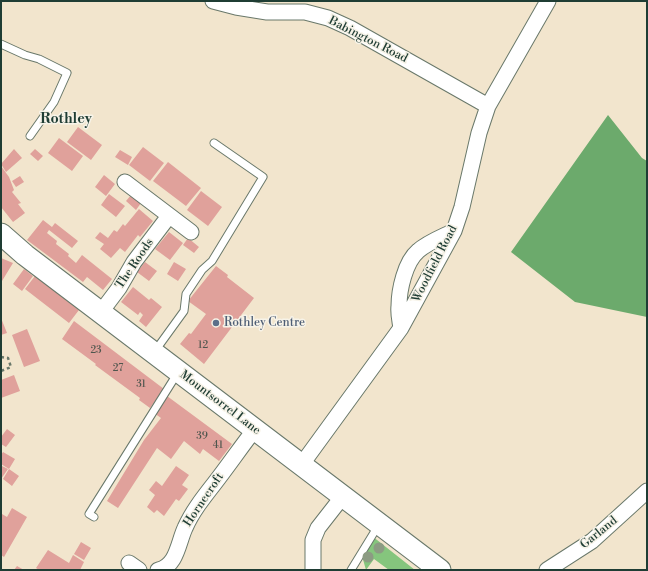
<!DOCTYPE html>
<style>
body{margin:0}
#map{position:relative;width:648px;height:571px;overflow:hidden;background:#f2e5cd;font-family:"Libre Bodoni",serif}
canvas{display:block}
.frame{position:absolute;inset:0;border:2px solid #1f3d34;pointer-events:none}
</style>
<div id="map">
<canvas width="648" height="571"></canvas>
<div class="frame"></div>
</div>
<script>
const ctx = document.querySelector('canvas').getContext('2d');
ctx.lineJoin = 'round';
function fill(path, color) { ctx.fillStyle = color; ctx.fill(path, 'evenodd'); }
function trace(path, color, width, dash) { ctx.strokeStyle = color; ctx.lineWidth = width; ctx.lineCap = dash ? 'butt' : 'round'; ctx.setLineDash(dash || []); ctx.stroke(path); }
function label(font, color, halo, rows, align = 'center') {
  ctx.font = font + ' "Libre Bodoni",serif'; ctx.lineWidth = 3; ctx.setLineDash([]); ctx.textBaseline = 'middle'; ctx.strokeStyle = halo; ctx.fillStyle = color; for (const [text, x, y, turn = 0] of rows) {
    ctx.save(); ctx.translate(x, y); ctx.rotate((+turn || 0) * Math.PI / 180); ctx.textAlign = isNaN(turn) ? turn : align; if (halo) ctx.strokeText(text, 0, 0); ctx.fillText(text, 0, 0); ctx.restore();
  }
}
fill(new Path2D(`
 M372,536L415,570H389L374,559L366,570L362,556Z`), '#85c57d');
fill(new Path2D(`
 M608,115L642,158L647,161V317L575,302L511,252Z`), '#6caa6c');
fill(new Path2D(`
 M78,127L102,145L91,160L67,142Z
 M59,138L83,156L72,171L48,153Z
 M143,147L164,163L150,181L129,165Z
 M14,149L22,158L6,172L1,164Z
 M35,149L43,156L38,161L30,154Z
 M120,150L132,157L128,165L115,157Z
 M168,162L201,188L186,206L153,181Z
 M1,166L9,177L14,190L12,192L21,203L18,204L25,213L13,222L1,207Z
 M104,175L115,184L106,196L95,187Z
 M20,176L24,182L16,187L12,181Z
 M201,191L222,207L208,226L187,210Z
 M109,194L125,206L116,217L101,205Z
 M131,195L141,203L136,210L126,201Z
 M139,209L153,221L140,237L138,235L125,252L120,248L111,258L100,249L104,244L95,238L100,232L108,238L114,230L117,232L123,224L125,226Z
 M43,220L52,227L55,223L78,241L72,248L49,230L47,233L57,241L56,244L69,254L68,256L76,263L82,255L112,279L103,290L87,277L83,282L27,240Z
 M169,232L183,243L170,260L155,249Z
 M188,238L199,247L194,253L183,245Z
 M1,258L13,263L2,281L1,280Z
 M145,262L157,271L149,281L137,272Z
 M174,262L186,269L178,281L167,274Z
 M216,266L228,275L227,277L254,298L204,364L180,344L189,333L191,334L206,314L188,301Z
 M24,269L33,276L22,291L13,284Z
 M35,276L79,310L69,323L25,289Z
 M133,287L149,300L151,298L162,307L146,327L139,321L143,315L140,312L138,315L121,302Z
 M1,318L7,333L1,335Z
 M74,321L164,389L150,408L139,400L140,398L95,365L96,364L62,339Z
 M27,329L40,361L24,367L12,335Z
 M14,375L20,391L1,398V380Z
 M167,396L232,444L219,461L203,449L200,454L184,441L171,459L157,448L118,508L107,501L144,440L161,418L154,413Z
 M7,429L15,435L6,447L1,444V437Z
 M3,452L15,459L9,469L1,464V455Z
 M2,466L8,469L1,479V467Z
 M176,466L189,475L182,485L188,489L179,501L176,499L164,516L157,510L154,513L147,507L155,495L149,490L156,481L162,486Z
 M9,469L19,476L12,486L3,479Z
 M12,508L27,517L4,557L1,555V516L2,514L7,517Z
 M81,542L91,548L84,560L74,554Z
 M48,550L69,563L73,555L84,562L80,570H39L36,568Z
 M17,566L24,570H14Z`), '#e0a19b');
const lane = new Path2D(`
 M1,44L25,55L39,59L67,73L54,102L30,136
 M155,351L184,311L186,294L202,270L212,261L263,177L214,143
 M94,517L89,514L177,374
 M351,570L378,526`);
const street = new Path2D(`
 M213,1L236,7L267,12H305L328,18L350,28L488,106
 M125,182L191,232
 M101,312L119,288L134,262L169,216
 M401,328C400,321 398,314 399,306C399,290 405,262 418,251C428,242 442,237 454,231
 M302,464L401,328L454,231L462,207L479,133L488,106L548,1
 M129,563L139,570
 M158,570C177,566 178,543 185,528C192,512 203,498 214,484C228,466 241,447 255,429
 M313,570V540L318,528L343,496
 M547,570L592,541L647,491`);
const secondary = new Path2D(`
 M1,234L25,255L440,570`);
trace(lane, '#69786a', 9);
trace(street, '#69786a', 17);
trace(secondary, '#69786a', 23);
trace(new Path2D(`
 M1,357L8,358L11,367L1,371`), '#69786a', 2.5, [3, 3]);
trace(lane, '#fff', 7);
trace(street, '#fff', 15);
trace(secondary, '#fff', 21);
ctx.fillStyle = '#8c9b83';
for (const [x, y] of [
 [379,548],
 [368,557]
]) { ctx.beginPath(); ctx.arc(x, y, 5.5, 0, 2 * Math.PI); ctx.fill(); }
for (const [x, y, r, color] of [
 [216,323,4,"#5c6f8a"]
]) { const dot = new Path2D(); dot.arc(x, y, r, 0, 2 * Math.PI); ctx.fillStyle = color; ctx.fill(dot); trace(dot, '#f7f3e8', 1.5); }
label('10px', '#4f564e', null, [
 ["12",203,346],
 ["23",96,351],
 ["27",118,369],
 ["31",141,385],
 ["39",202,437],
 ["41",218,446]
]);
label('12px', '#1f3d34', '#f7f3e8', [
 ["Babington Road",368,40,27],
 ["The Roods",135,264,-56],
 ["Woodfield Road",435,264,-63],
 ["Mountsorrel Lane",220,403,37],
 ["Hornecroft",204,500,-56],
 ["Garland",599,533,-39]
]);
label('12px', '#4e5e75', '#f7f3e8', [
 ["Rothley Centre",224,323]
], 'left');
label('bold 14px', '#1f3d34', '#f7f3e8', [
 ["Rothley",66,120]
]);
</script>
